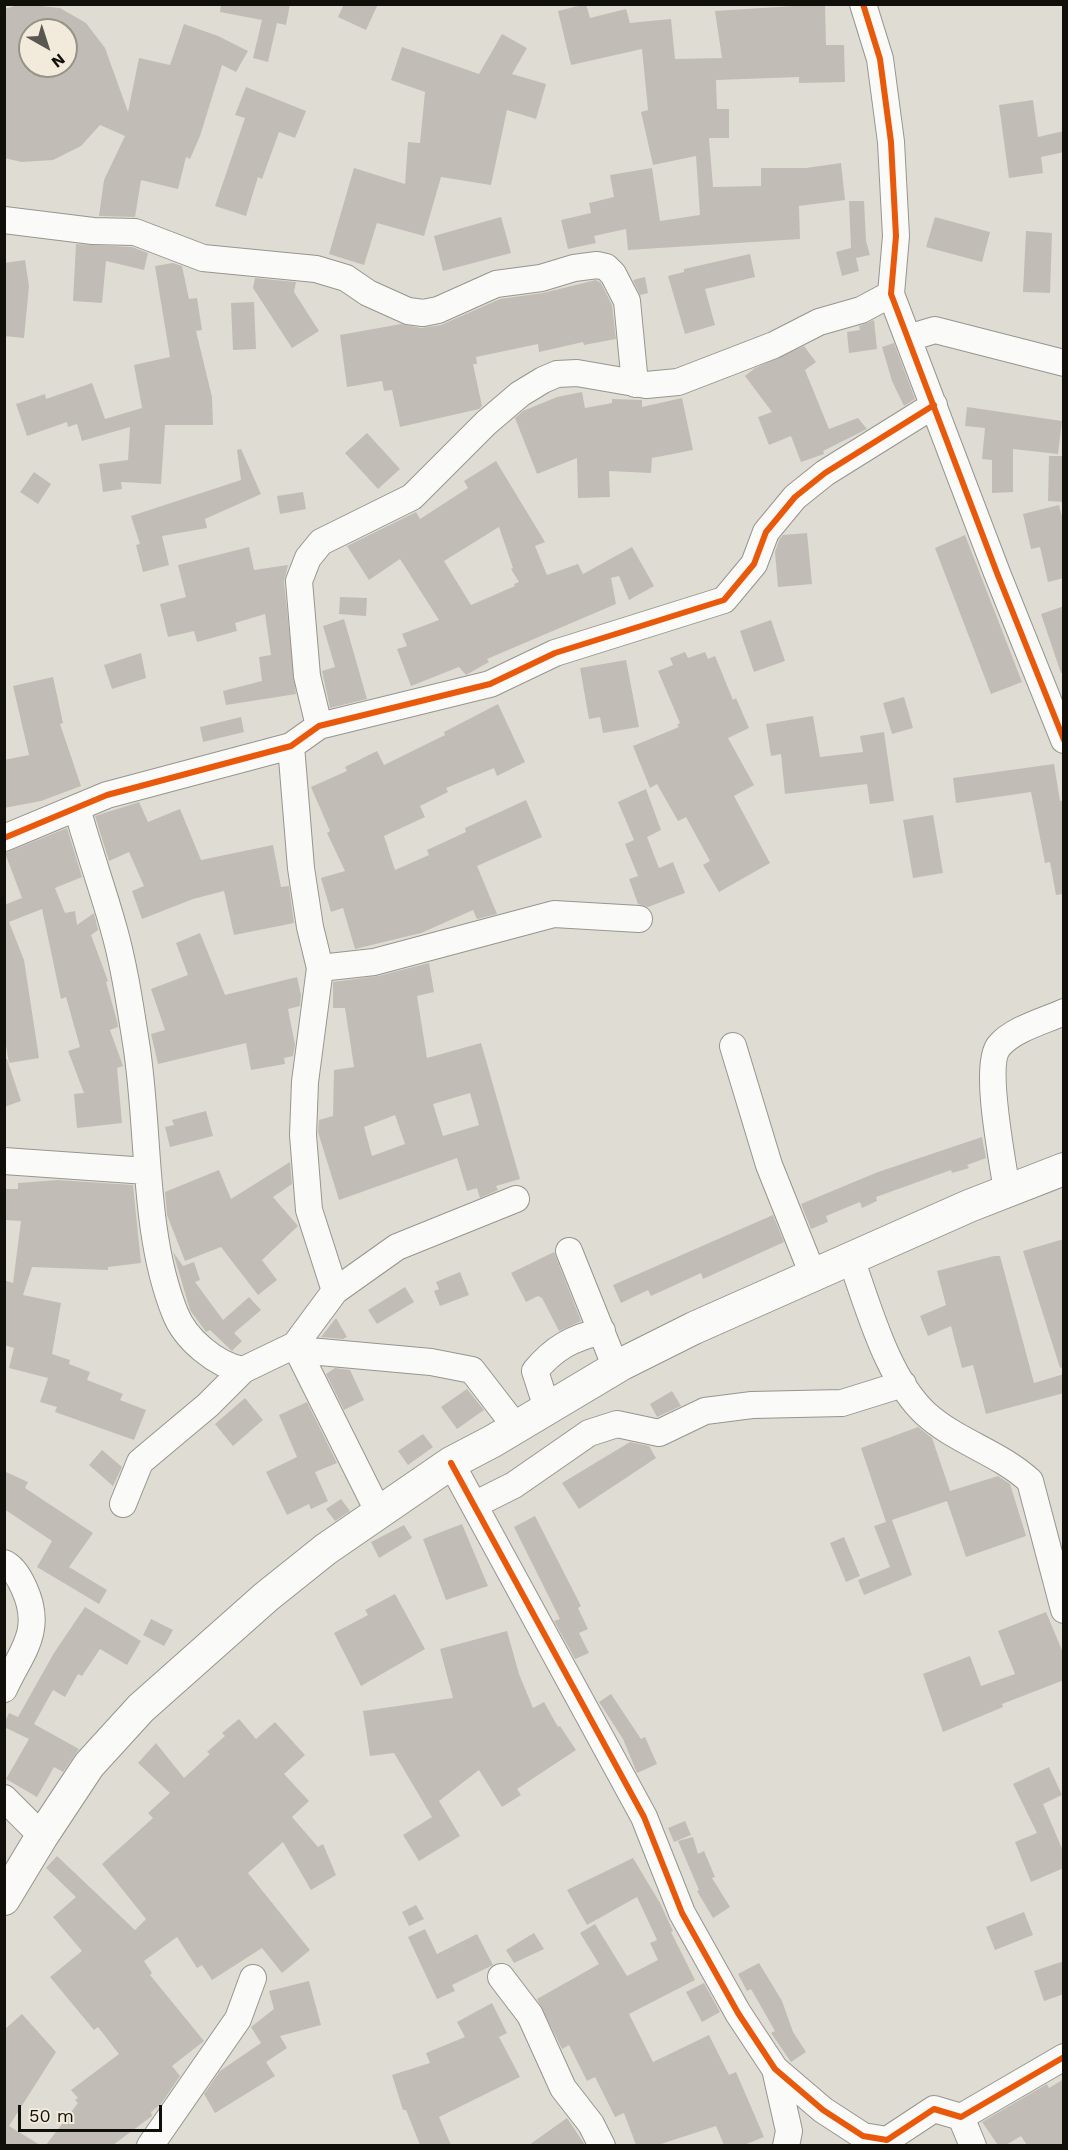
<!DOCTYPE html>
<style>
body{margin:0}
#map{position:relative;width:1068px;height:2150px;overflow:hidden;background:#dfdcd3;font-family:"Work Sans",sans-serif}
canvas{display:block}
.frame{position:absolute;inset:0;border:6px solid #110f0a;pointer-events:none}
.north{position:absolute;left:18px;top:18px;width:60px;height:60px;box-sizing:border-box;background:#f2ebdb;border:2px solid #989387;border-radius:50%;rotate:141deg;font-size:16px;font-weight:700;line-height:24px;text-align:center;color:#110f0a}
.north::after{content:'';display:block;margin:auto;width:21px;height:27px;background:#595750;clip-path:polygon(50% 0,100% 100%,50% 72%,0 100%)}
.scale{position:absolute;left:18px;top:2105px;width:144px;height:27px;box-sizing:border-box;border:3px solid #110f0a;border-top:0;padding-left:8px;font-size:18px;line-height:21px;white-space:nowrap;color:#110f0a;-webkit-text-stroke:4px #f2ebdb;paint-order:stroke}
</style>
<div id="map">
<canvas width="1068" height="2150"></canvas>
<div class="frame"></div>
<div class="north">N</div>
<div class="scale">50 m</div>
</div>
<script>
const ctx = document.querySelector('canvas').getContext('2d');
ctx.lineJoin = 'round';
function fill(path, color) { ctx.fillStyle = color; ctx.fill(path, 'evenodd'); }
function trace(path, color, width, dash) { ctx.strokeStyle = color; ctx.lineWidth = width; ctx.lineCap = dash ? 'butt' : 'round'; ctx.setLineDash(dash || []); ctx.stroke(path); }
fill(new Path2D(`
 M22,4L60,8L86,23L105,48L128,112L139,58L170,65L184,24L218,36L248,51L236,72L222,65L200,136L190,159L186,157L178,189L141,180L135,217L99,216L104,180L125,136L100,125L81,146L53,160L22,162L4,158V9ZM30,30H66V66H30Z
 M221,4H290L286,25L277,23L268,62L253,58L262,20L220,12Z
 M344,4H378L366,30L338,17Z
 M586,4L590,18L626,9L630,23L671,19L675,59L722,58L715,11L825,4L826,45H844L845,82L799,83V77L716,80L717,109H729V138H709L713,187L761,186V168H806L841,163L845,200L799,206L800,239L628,250L626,229L594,236L596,243L568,249L561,220L591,213L589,203L614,197L610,175L652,168L660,221L700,215L696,156L653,165L641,112L648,110L642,49L571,65L558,11Z
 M502,34L527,48L512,74L546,84L536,119L507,110L491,185L441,177L424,236L377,223L364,265L329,254L354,168L405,184L408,142L420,143L425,92L391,80L402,47L479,74Z
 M246,87L306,111L295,138L279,132L262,179L258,177L246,216L215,206L245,118L235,115Z
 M1033,100L1038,137L1064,131V152L1041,157L1043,173L1009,178L999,105Z
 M849,201H864L866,241L870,255L856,258L859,271L842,276L836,252L851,248Z
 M501,217L511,253L443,271L434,236Z
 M935,217L990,232L982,262L926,247Z
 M1026,231L1052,233L1050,293L1023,292Z
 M76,244L132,247L148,253L144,270L106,261L102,303L73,301Z
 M750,254L755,277L705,289L715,325L685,334L668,276L684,272V269Z
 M25,260L29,286L24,338L4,336V263Z
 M173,263L182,266L189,299L197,298L202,330L196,331L212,397L213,425H165L161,484L121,482L122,489L103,492L99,464L128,460L130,427L82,441L77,424L68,427L67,422L27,436L16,404L45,394L46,399L92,383L105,419L142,408L134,365L170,357L155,266Z
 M645,277L648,293L640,295L633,280Z
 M255,278L296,282L294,292L319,331L292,348L253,288Z
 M596,280L601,283L612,305L616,339L584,345L583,342L539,352L538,344L476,357L477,364H473L482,406L479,409L400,427L392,390L384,391L382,381L347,387L340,335L401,324L421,328L441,325L500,299L543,293Z
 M254,302L256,349L233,350L231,303Z
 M874,320L877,349L849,353L847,332L860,330L859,326Z
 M894,343L915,399L904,406L892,381L882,347Z
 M804,346L816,362L805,370L829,429L858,418L867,429L823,451L824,454L801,462L791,436L769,445L758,417L772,412L745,376L755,368Z
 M582,392L585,408L612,403V399L642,400V407L682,398L693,450L652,458L651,473L609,471L610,497L578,498L577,458L537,474L515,418L523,411L557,397Z
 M967,407L1062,421L1058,454L1013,449V492L992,493V460L982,459L985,428L965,426Z
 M367,433L400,469L378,489L345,453Z
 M241,449L261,494L205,519L207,528L162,536L169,565L143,572L136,545L140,544L131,516L241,480L237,450Z
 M1049,456H1064V502L1048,501Z
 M496,461L545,542L535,546L547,575L578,564L583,574L632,547L654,586L629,600L619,576L611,578L616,604L487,659L489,662L466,675L459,667L411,686L397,649L407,646L402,634L439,620L400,559L369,580L347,546L416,512L420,519L468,488L464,481ZM499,527L513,568L511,569L519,582L514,584L515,586L471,605L444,561Z
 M34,472L51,484L38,504L20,492Z
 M303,492L306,509L280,514L277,496Z
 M1059,505L1064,525V578L1048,582L1040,547L1031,549L1023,514Z
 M807,533L812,584L778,587L775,552L779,540L783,535Z
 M965,535L1022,682L991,694L935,548Z
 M249,547L254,570L288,565L284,582L296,694L226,705L223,691L262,681L259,657L271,655L265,614L235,623L237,631L197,642L194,631L168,637L160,604L186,597L178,565Z
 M340,597L367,598L366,616L339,614Z
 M1064,606V673H1061L1041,614Z
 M344,619L367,699L330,708L322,671L335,667L323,626Z
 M771,620L785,661L754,672L740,631Z
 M685,652L688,658L705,652L708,659L715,656L733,700L736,698L749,728L728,738L754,785L734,796L770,863L719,892L703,865L710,861L686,817L678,821L657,784L650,788L633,746L679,727L677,725L680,723L658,671L673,665L670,658Z
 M141,653L146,678L112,689L104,665Z
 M626,660L639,727L603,733L600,717L589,719L580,668Z
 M53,677L63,723L60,724L81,786L41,801L4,808V760L29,755L13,686Z
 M904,697L913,728L892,734L883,703Z
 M498,704L525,762L497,776L494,768L446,788L448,792L420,806L425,817L384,836L395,870L429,855L427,850L466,832L465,828L526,800L542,837L477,866L497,914L477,919L473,910L421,933L355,949L343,908L331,912L321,878L345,871L327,833L330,831L311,787L347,771L345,767L377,751L384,765L445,735L444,732Z
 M813,716L820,757L863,752L860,736L884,732L894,801L870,804L867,784L785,794L781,754L771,756L766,724Z
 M241,717L244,732L203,742L200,727Z
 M1054,764L1060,801L1064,800V894L1056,895L1050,862L1045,863L1031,792L956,803L953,778Z
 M646,789L661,830L647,837L659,868L673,862L685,893L648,907L638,904L629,879L638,876L625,844L634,840L618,802Z
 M139,802L148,822L180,809L201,860L273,845L281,887L289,886L294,923L234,935L224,891L193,899L142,919L132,891L144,886L129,852L109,861L95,816Z
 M933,815L943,873L913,878L903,820Z
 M67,828L82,877L55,888L65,913L75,911L77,925L94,913L98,930L91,935L108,981L106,982L117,1021L118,1027L110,1030L123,1066L117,1068L122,1123L77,1128L74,1094L84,1093L68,1051L80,1047L66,997L61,999L42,909L9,922L24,960L39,1058L9,1063L4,1034V905L22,898L5,853Z
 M200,933L225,995L297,977L301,995L300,1006L288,1009L295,1045L293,1056L284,1058L285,1064L251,1070L246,1043L158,1064L151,1034L165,1030L151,989L188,975L176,943Z
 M429,963L434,992L417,996L427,1058L481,1043L520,1179L496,1186L498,1190L480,1198L477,1188L467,1191L457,1158L339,1200L318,1132L319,1120L333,1116L334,1070L354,1067L345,1008H333V982L378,976ZM470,1093L479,1125L443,1136L433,1104ZM395,1115L405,1144L372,1156L364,1127Z
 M4,1059H7L21,1101L4,1107Z
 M206,1111L213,1136L170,1147L165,1127L174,1125L172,1120Z
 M982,1137L986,1158L967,1165L969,1168L952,1173L951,1170L876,1197L877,1201L862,1208L860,1202L826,1216L828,1222L811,1229L801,1204L878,1172Z
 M290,1162L292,1184L273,1197L298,1226L262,1260L277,1280L258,1295L221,1247L185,1261L167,1215L165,1192L219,1170L231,1199Z
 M58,1180L133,1185L141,1263L108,1267V1270L32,1267L23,1295L61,1303L52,1354L70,1360L69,1364L90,1372L87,1380L123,1394L120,1400L146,1410L134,1440L55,1412L57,1407L40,1402L48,1378L9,1368L14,1348L4,1345V1280L13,1283L21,1221L4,1220V1189H18V1183Z
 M773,1215L784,1242L703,1279L701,1273L651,1296L648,1290L621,1303L613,1285Z
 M1064,1239V1367L1060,1368L1023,1251Z
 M173,1252L183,1266L194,1262L200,1280L195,1282L223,1320L249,1297L261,1310L234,1333L242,1341L232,1351L210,1330L206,1332L190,1310Z
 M554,1252L581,1321L559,1331L542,1298L538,1296L526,1302L511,1273Z
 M994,1256H1000L1034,1383L1064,1374V1393L986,1414L973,1365L962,1368L951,1326L928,1336L920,1316L946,1305L937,1271Z
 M460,1272L469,1295L440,1306L434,1291L439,1289L436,1282Z
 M405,1287L414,1302L377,1324L368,1310Z
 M336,1318L347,1337L343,1339L321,1337Z
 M335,1368L350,1370L364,1400L344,1410L326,1374Z
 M467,1389L484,1410L457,1429L441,1407Z
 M672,1391L681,1406L657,1417L650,1404Z
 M245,1398L263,1420L233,1446L215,1424Z
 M307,1402L337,1463L315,1472L328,1501L311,1509L309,1504L287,1515L266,1472L297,1457L279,1415Z
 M918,1427L932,1438L950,1491L998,1476L1010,1484L1026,1536L966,1557L947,1501L886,1522L861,1448Z
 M423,1434L433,1447L408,1465L398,1451Z
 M630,1442L649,1446L656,1458L579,1509L562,1483Z
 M102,1450L122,1467L113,1486L89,1465Z
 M4,1471L28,1482L25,1488L93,1533L69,1567L107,1590L99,1604L37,1567L52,1541L4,1509Z
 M341,1499L350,1511L335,1521L326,1509Z
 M535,1516L581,1606L578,1608L588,1629L579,1633L589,1653L575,1659L554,1621L560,1619L514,1527Z
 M892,1520L912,1575L864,1595L858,1580L890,1567L874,1526Z
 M462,1524L488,1586L446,1600L423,1539Z
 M404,1525L412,1538L379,1558L371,1542Z
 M844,1537L860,1576L846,1582L830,1543Z
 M395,1594L425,1649L361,1686L334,1633L368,1615L365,1610Z
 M85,1607L141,1641L127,1665L100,1649L82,1676L78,1674L65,1697L53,1690L34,1724L79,1749L63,1772L54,1767L37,1797L6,1779L29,1739L4,1727V1724L9,1713L18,1717L54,1653Z
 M1046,1612L1064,1655V1680L1002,1704L1003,1707L943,1732L923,1674L970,1656L981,1686L1015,1674L998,1631Z
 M151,1619L173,1630L164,1646L143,1635Z
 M507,1631L519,1674L533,1708L544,1702L558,1727L560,1726L576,1750L517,1789L521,1795L502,1807L479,1770L439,1801L460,1836L419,1861L403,1835L432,1817L394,1753L370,1756L363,1711L453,1698L440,1649Z
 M611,1694L641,1739L645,1737L657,1764L637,1773L623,1739L599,1702Z
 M239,1719L256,1739L275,1722L305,1755L284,1774L309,1801L292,1817L318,1847L323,1844L336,1875L311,1890L283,1842L248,1873L310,1950L282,1973L262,1948L212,1980L202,1965L197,1968L177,1937L144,1961L152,1973L150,1975L204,2041L172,2066L180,2076L161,2104L151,2112L152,2116L113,2145H46L78,2103L75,2100L78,2098L71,2090L119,2054L98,2027L94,2030L50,1977L82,1951L53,1917L76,1897L46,1868L57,1856L135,1930L146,1919L102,1864L153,1818L148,1813L170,1793L138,1763L156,1743L184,1778L210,1754L207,1752L225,1736L222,1733Z
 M1049,1767L1062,1795L1043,1804L1064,1853V1868L1031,1882L1015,1842L1037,1833L1013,1784Z
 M685,1821L691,1835L674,1842L668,1828Z
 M693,1837L698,1854L704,1851L715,1877L712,1878L730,1907L713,1918L697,1891L699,1890L678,1841Z
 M633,1858L660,1903L673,1931L671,1932L695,1980L629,2014L653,2062L709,2035L729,2075L736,2072L764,2137L744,2145H724L716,2126L658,2145H636L624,2113L615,2117L595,2077L587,2081L569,2045L562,2049L537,1999L599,1964L580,1933L595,1924L627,1976L658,1960L650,1943L657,1940L637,1897L587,1925L567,1890Z
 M416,1905L424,1919L409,1926L402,1912Z
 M1024,1912L1033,1935L995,1950L986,1927Z
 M425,1929L437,1954L477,1934L493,1965L452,1985L455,1991L437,1999L408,1937Z
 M534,1933L544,1949L514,1963L506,1950Z
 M1064,1961V1994L1044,2001L1034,1971Z
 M759,1963L782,2001L793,2032L806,2052L791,2062L771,2033L775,2031L751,1989L747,1991L738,1974Z
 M309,1981L321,2025L280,2036L287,2048L266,2062L275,2076L215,2113L204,2094L220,2071L261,2043L251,2027L274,2009L269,1991Z
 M704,1983L720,2012L702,2022L686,1992Z
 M492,2003L507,2033L499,2037L520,2077L439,2117L451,2145H420L406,2110H403L392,2075L430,2063L426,2053L465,2037L457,2022Z
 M22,2014L56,2052L9,2126L40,2145H4V2030Z
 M1064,2079V2145H1027L1021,2136L1006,2145H998L982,2122L1047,2084L1049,2088Z
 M567,2118L585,2145H529Z`), '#c1bdb6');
const minor = new Path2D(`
 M863,4L880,59L891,142L896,236L891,294L997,573L1064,740
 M4,220L93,231L135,232L203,258L316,269L346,278L368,293L408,311L423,313L438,310L496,284L541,278L574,268L597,265L606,267L613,274L627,301L635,384
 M908,338L935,330L1064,363
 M319,726L307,676L299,581L308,558L321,542L412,497L486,423L520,394L543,380L557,374L577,373L646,385L678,382L774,345L819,322L861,310L891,294
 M291,746L301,868L310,927L320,968L305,1082L303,1135L309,1210L335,1291
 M77,808C88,848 102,887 113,926C124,964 130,1005 136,1043C150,1129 142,1231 175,1313C185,1339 216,1365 243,1370
 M4,838L107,795L291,746L319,726L490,684L555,653L724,600L754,564L766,532L795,497L825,473L934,405
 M320,968L374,962L554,914L639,919
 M733,1046L769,1165L813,1275
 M4,1161L147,1171
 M1007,1191C1003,1163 983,1065 999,1046C1013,1029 1044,1021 1064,1012
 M569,1251L616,1368
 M851,1259C869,1308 887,1378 926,1414C957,1442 1000,1453 1030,1481L1064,1610
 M295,1345L379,1513
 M298,1350L431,1362L472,1370L516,1427
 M547,1408L535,1371C554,1348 572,1338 602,1331
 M451,1463L644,1817L682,1913L738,2013L775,2069L823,2110L863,2136L887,2140L934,2109L961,2117L1064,2057
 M123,1504L140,1462L208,1405L243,1370L295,1345L335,1291L397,1247L516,1199
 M476,1504L514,1485L589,1433L617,1424L659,1433L705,1411L752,1405L842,1403L903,1384
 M4,1563C14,1567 20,1579 24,1588C44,1631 21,1652 4,1689
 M4,1798L42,1836
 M501,1977L530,2015L563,2088L591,2124L602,2146
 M775,2069L789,2131L786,2146
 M961,2117L973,2146
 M150,2146L238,2019L253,1978`);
const major = new Path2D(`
 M4,1899L42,1836L89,1765L141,1708L266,1597L326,1549L451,1463L493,1441L622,1364L694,1328L969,1206L1064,1169`);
trace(minor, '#98958e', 28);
trace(major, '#98958e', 34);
trace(minor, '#fafaf8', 26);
trace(major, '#fafaf8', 32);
trace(new Path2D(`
 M863,4L880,59L891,142L896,236L891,294L997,573L1064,740
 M4,838L107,795L291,746L319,726L490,684L555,653L724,600L754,564L766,532L795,497L825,473L934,405
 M451,1463L644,1817L682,1913L738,2013L775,2069L823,2110L863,2136L887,2140L934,2109L961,2117L1064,2057`), '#e8590c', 6);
</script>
